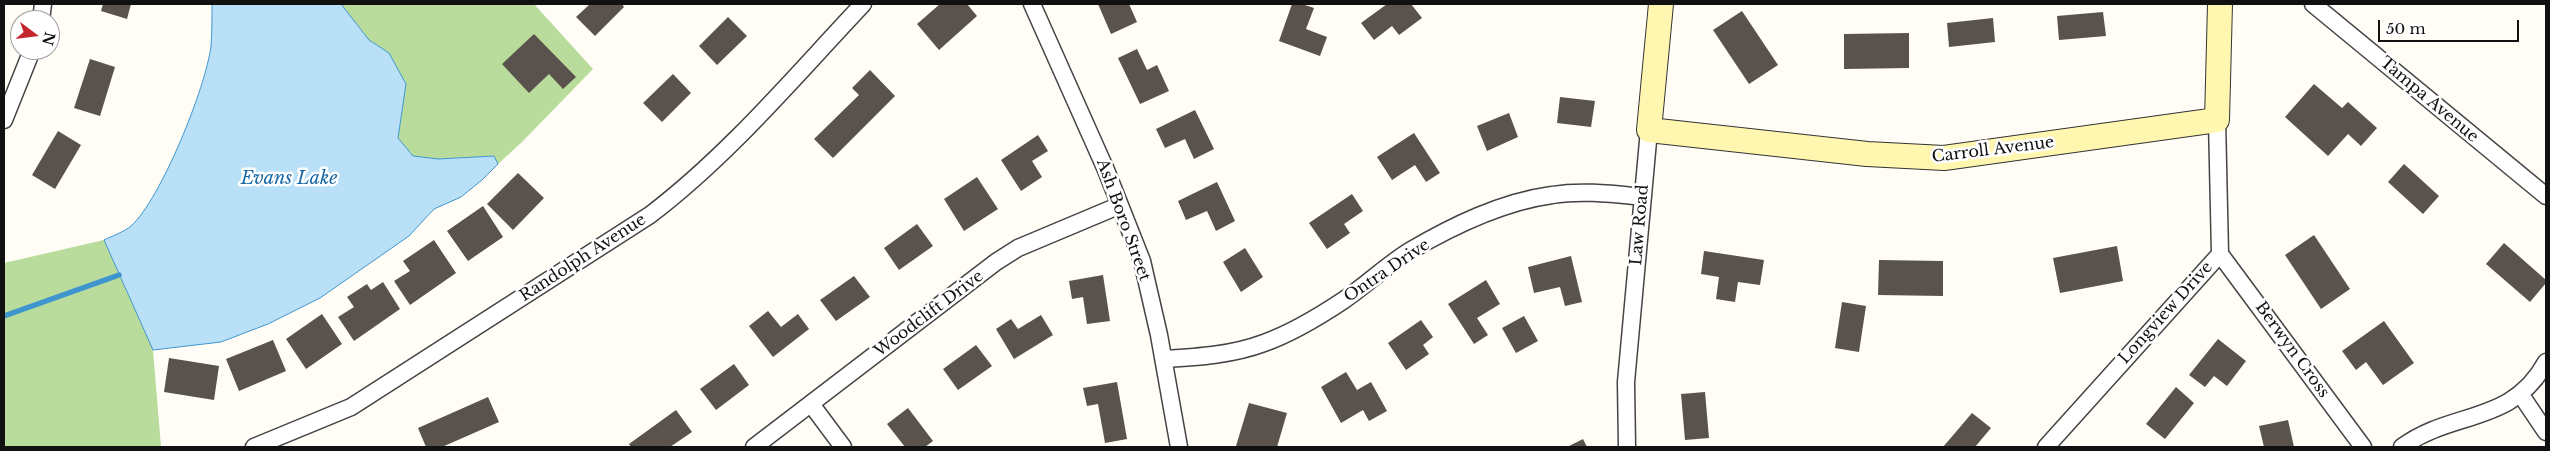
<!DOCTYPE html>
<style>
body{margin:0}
#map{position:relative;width:2550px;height:451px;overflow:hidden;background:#fffdf5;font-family:"Libre Baskerville",serif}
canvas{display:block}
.frame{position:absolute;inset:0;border:5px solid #111;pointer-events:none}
.north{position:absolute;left:10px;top:10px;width:50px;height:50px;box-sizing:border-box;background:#fff;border:1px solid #a0a0a0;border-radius:50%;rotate:105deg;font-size:14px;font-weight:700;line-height:20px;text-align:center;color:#111}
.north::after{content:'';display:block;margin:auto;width:18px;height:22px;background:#c4262e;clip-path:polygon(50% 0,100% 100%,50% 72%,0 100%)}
.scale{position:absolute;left:2378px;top:20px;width:141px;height:22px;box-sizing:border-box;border:2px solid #111;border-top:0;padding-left:6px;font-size:15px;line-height:18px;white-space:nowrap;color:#111;-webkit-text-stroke:4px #fff;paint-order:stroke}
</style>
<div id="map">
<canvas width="2550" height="451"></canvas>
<div class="frame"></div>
<div class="north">N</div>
<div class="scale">50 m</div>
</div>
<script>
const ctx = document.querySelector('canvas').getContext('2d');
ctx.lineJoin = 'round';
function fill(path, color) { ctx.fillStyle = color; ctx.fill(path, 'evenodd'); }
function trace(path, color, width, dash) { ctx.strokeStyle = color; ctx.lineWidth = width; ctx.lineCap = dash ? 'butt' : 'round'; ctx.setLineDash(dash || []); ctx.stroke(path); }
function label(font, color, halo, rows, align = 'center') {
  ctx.font = font + ' "Libre Baskerville",serif'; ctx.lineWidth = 5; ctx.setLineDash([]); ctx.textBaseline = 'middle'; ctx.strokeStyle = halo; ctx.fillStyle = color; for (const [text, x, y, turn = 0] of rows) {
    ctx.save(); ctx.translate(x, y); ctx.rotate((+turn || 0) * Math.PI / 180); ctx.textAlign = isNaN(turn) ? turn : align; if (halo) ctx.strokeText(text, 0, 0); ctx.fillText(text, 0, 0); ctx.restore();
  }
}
fill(new Path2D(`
 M341,4H534L593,69L522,142L498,164L493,156L438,159L413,156L398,138L406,84L389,53L369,40Z
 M104,240L153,350L161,447H4V263Z`), '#b9dc9c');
const water = new Path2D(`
 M212,4H341L369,40L389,53L406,84L398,138L413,156L438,159L494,156L498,164L482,180L461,197L434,209L409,236L320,298L268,324L221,342L153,350L104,240C112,236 124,232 131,226C161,199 206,87 211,46C212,32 212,18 212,4Z`);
fill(water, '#b9e0f7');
trace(water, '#3f96cf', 1);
trace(new Path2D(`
 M4,316L119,275`), '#3f96cf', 5.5);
fill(new Path2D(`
 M103,4H131L127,19L101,11Z
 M590,4H622L624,7L595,36L576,17Z
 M940,4H967L977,16L939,50L917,24Z
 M1098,4H1129L1137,22L1111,34Z
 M1292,4H1302L1314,8L1306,29L1327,37L1320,56L1279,41Z
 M1387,4H1411L1422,18L1399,35L1392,26L1374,40L1361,23Z
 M1742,11L1778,65L1749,84L1713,30Z
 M2103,12L2106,36L2059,40L2057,16Z
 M728,17L747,36L717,65L699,46Z
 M1993,18L1995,42L1949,47L1947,23Z
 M1909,33V68L1844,69V34Z
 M534,34L576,77L563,89L549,74L529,93L502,64Z
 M1137,49L1147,70L1157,65L1169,91L1140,104L1118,58Z
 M90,59L115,67L100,116L74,108Z
 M870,70L895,96L833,158L814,139L859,95L852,88Z
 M673,74L691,93L662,122L643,103Z
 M2314,84L2342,108L2348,102L2377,128L2361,146L2348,134L2328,156L2285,117Z
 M1560,97L1595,101L1591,127L1557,123Z
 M1195,110L1214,149L1194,159L1185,139L1165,148L1156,129Z
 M1509,113L1518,137L1487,151L1477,126Z
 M58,131L81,145L55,189L32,175Z
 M1414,133L1440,173L1426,182L1415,165L1392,180L1377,157Z
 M1038,135L1048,151L1032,161L1042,177L1021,191L1001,160Z
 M2404,164L2439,196L2423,214L2388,182Z
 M518,173L544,198L513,230L487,204Z
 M977,177L998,209L964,231L944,199Z
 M1217,182L1235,221L1216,231L1207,211L1186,220L1178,201Z
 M1352,194L1363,211L1344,224L1350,233L1327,249L1309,223Z
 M483,206L503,237L468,261L447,231Z
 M917,224L933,246L899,270L884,248Z
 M2314,235L2350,289L2321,309L2285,255Z
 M434,240L456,273L410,305L394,281L410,271L403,261Z
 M2504,243L2546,280V283L2530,302L2486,264Z
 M2117,246L2123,281L2060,293L2053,258Z
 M1245,248L1263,277L1241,292L1223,262Z
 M1704,251L1764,260L1760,285L1738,282L1735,302L1716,299L1719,277L1701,274Z
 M1571,256L1582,302L1565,306L1560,287L1534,293L1528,267Z
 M1879,260L1943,261V296L1878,295Z
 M1103,275L1110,321L1087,324L1083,297L1072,299L1069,281Z
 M854,276L870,297L836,321L820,300Z
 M1486,280L1500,304L1477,318L1488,335L1474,344L1448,304Z
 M383,282L400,309L354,341L338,317L354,307L347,297L367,284L371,290Z
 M1842,302L1866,306L1859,352L1835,348Z
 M768,311L781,327L798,314L809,329L773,357L749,326Z
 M322,314L342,344L306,369L286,339Z
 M1041,315L1053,335L1014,359L996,329L1011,319L1018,329Z
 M1524,316L1538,341L1516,353L1502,328Z
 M1421,320L1433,337L1423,345L1429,354L1406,370L1388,343Z
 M2384,321L2414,363L2383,385L2366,362L2356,370L2342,351Z
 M2218,339L2246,361L2227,386L2214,376L2205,387L2189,375Z
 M273,340L286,371L239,391L226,359Z
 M976,345L992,366L958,390L943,369Z
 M169,358L219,366L214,400L164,392Z
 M734,364L749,385L716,410L700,389Z
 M1346,372L1357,390L1371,382L1387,411L1369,421L1363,410L1341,423L1321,387Z
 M1117,382L1127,439L1105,443L1098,404L1087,406L1083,388Z
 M2176,387L2194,403L2165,439L2146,424Z
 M1705,392L1709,438L1685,440L1681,394Z
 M488,397L499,422L442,447H426L418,428Z
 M1249,403L1287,413L1277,447L1236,446Z
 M908,408L933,441L925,447H905L887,424Z
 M676,410L692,432L670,447H631L629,444Z
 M1972,413L1991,428L1975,447H1943Z
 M2288,420L2294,447H2264L2259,426Z
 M1583,439L1587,447H1567Z`), '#5a524d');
const street = new Path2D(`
 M1032,4L1106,170L1142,261L1159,335L1179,447
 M2313,4L2546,196
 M41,20L43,4
 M4,120L32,50
 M2220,254L2363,447
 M1164,359C1198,357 1232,355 1264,343C1292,333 1320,316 1344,300C1366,285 1386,266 1408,252C1452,226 1501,202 1552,195C1582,190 1613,194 1643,197
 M2521,395L2546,432
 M811,404L843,447
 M254,447L351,407L650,215C729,155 795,76 863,4
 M754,447L996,262L1018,248L1118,206
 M1627,447L1626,382L1649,130
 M2046,447L2220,254L2217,120
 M2402,447C2452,410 2512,425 2546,362`);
const secondary = new Path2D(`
 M1661,4L1649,130L1867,154L1944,158L2217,120L2220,4`);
trace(street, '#444', 19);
trace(secondary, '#333', 26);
trace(street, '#fff', 16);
trace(secondary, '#fff6b0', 24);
label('16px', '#111', '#fff', [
 ["Tampa Avenue",2429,100,40],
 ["Carroll Avenue",1993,150,-7],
 ["Ash Boro Street",1123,220,70],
 ["Law Road",1640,225,-85],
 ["Randolph Avenue",583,258,-33],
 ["Ontra Drive",1387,271,-34],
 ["Longview Drive",2166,313,-48],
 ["Woodclift Drive",929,314,-37],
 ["Berwyn Cross",2292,350,54]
]);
label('italic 18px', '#1768a6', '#fff', [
 ["Evans Lake",289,179]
]);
</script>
